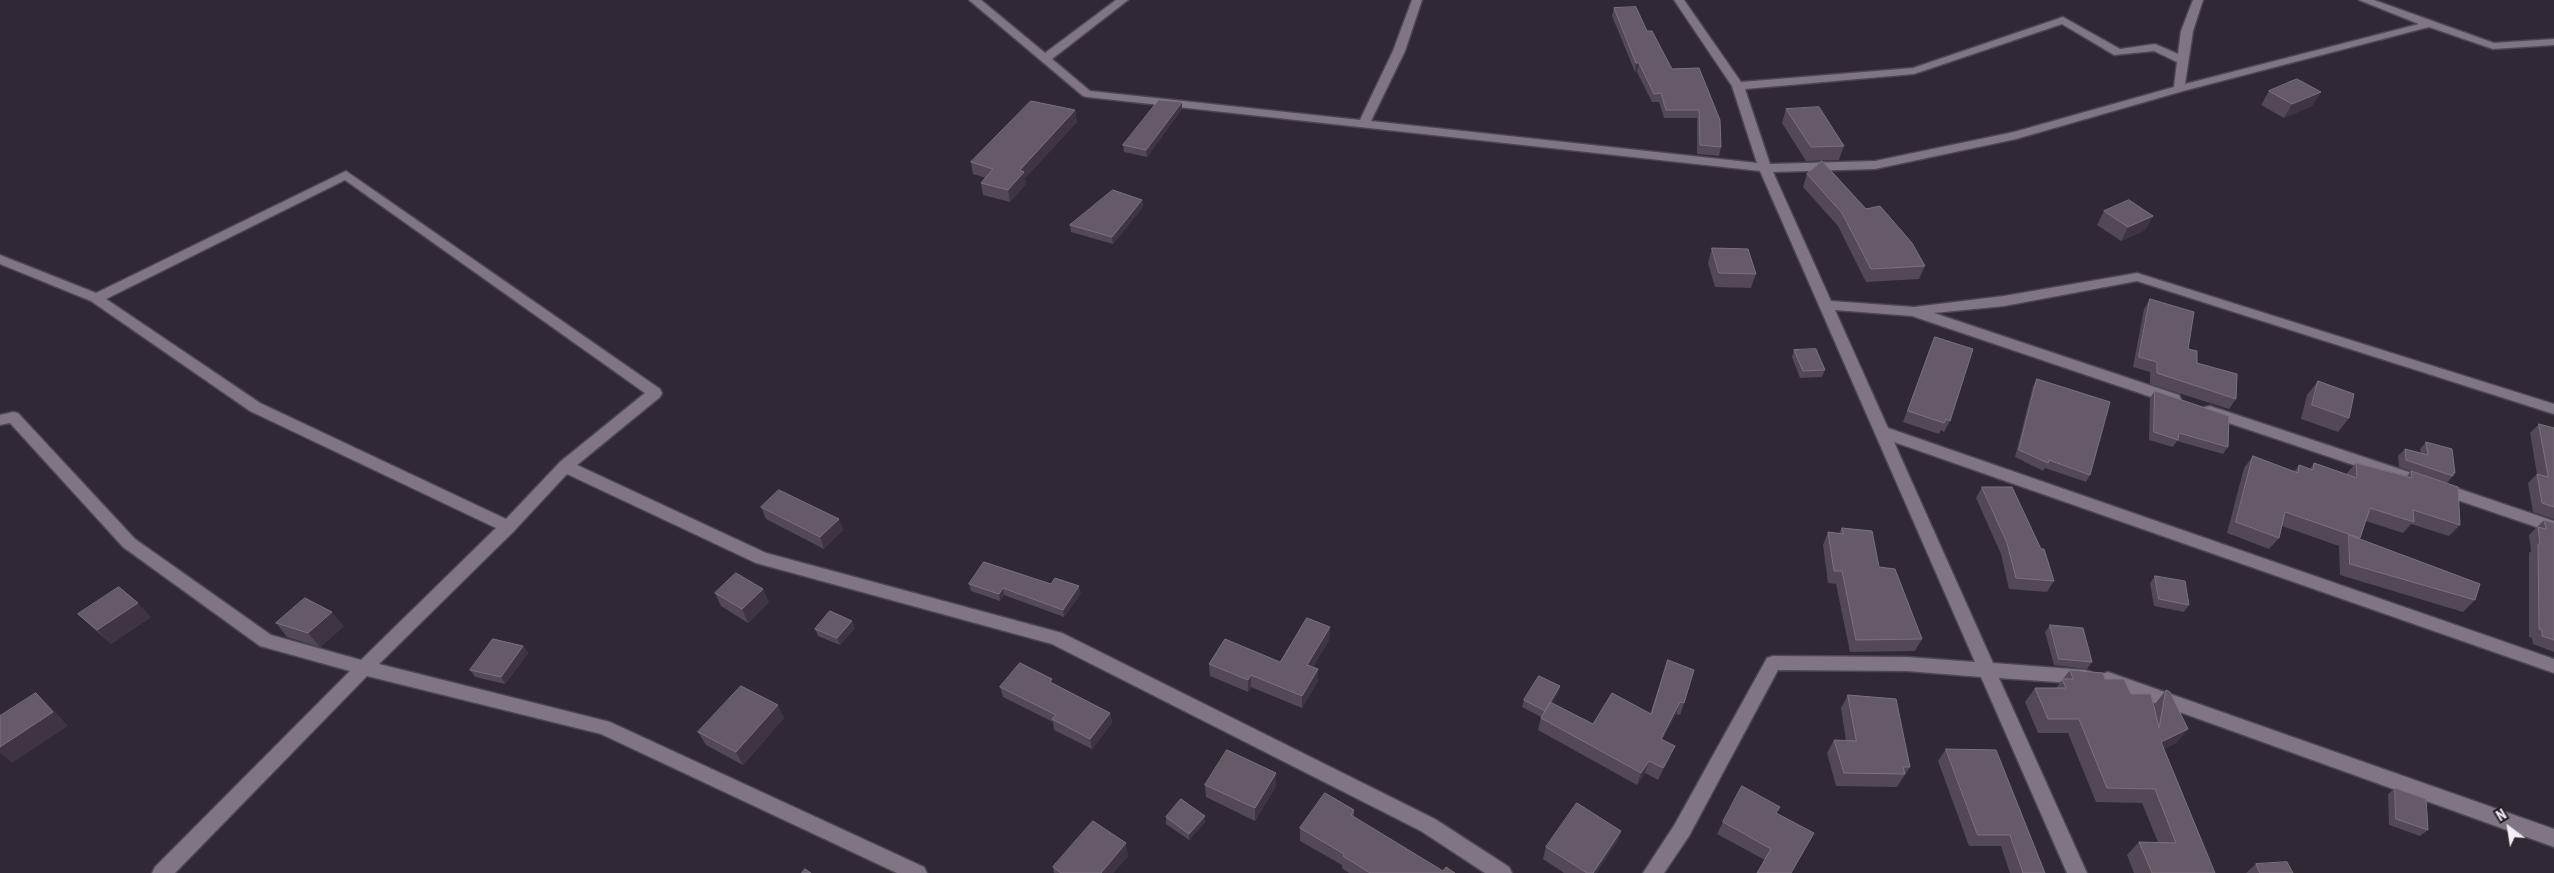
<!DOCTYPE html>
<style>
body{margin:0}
#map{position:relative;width:2554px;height:873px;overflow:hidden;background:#302833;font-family:"Roboto Condensed",sans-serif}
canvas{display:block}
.north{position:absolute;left:2484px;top:803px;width:50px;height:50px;-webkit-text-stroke:4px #271e29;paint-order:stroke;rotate:329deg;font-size:14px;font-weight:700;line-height:20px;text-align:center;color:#f3edf5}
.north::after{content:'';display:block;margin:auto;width:18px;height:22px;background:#f3edf5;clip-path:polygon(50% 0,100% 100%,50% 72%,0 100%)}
</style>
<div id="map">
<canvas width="2554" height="873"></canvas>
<div class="north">N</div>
</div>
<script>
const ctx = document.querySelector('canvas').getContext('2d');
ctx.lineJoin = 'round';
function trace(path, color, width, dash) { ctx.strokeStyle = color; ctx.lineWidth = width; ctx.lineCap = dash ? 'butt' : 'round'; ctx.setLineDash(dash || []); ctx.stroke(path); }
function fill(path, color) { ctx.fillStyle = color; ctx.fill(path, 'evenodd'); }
const street = new Path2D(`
 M969,0H981L1045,53L1116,0H1128L1052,59L1090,91L1360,120L1393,51L1412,0H1422L1405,51L1371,121L1757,163L1732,86L1674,0H1684L1741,82L1913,68L2063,17L2120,49L2155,44L2178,54L2181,31L2193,0H2203L2193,31L2185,84L2419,24L2359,0H2374L2494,43L2554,39V45L2493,49L2429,27L2183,91L2016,139L1875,169L1773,172L1831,301L1914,307L2004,296L2137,273L2554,404V414L2137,281L2004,306L1934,313L2179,395L2181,399L2179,403H2169L1912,316L1835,310L1888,428L2554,659V673L1894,442L1993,663L2085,670L2091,672L2094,677L2091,682L2085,684L1999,678L2087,873H2067L1981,677L1907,671L1778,670L1689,836L1664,873H1643L1675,824L1767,658L1773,656L1907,657L1975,662L1760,171L1087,97L1083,96ZM2062,24L2114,55L2154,51L2177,62L2174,87L2014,132L1875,161L1770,164L1745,89L1914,74Z
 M346,171L660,389L662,393L660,397L577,465L766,553L1062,633L1435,819L1509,867L1512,873H1485L1421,831L1052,644L756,563L567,474L514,531L379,664L610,722L924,867L927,873H897L601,734L367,676L175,873H152L155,867L350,671L260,646L123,547L10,423L0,425V415L13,412L18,413L135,539L271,635L361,660L496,528L250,411L91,301L0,264V255L96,293ZM345,180L645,393L560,462L506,519L260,403L106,299Z
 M2210,406L2418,475L2421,479L2418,483L2413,485L2205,415L2203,411L2205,407Z
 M2439,482L2554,521V533L2434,492L2431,488L2434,484Z
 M2108,672L2554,829V847L2102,684L2099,679L2102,674Z`);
trace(street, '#4d454f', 3);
fill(street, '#807683');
fill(new Path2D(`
 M1614,8L1647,31L1672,69L1699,68L1721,147L1719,156L1697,154V118H1664L1659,102H1652L1637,72H1635L1612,16Z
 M2269,91L2321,92L2312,106L2284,118L2261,105Z
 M1182,102V109L1147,157L1124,152L1123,145Z
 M1786,109L1844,146L1839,160L1806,161L1782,123Z
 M1075,110L1077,122L1025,178L1026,184L1010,202L983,195L981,183L986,178L973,174L971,162Z
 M1807,174L1866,209L1925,266L1919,279L1866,282L1838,226L1803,187Z
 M1142,200L1143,207L1113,244L1071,232L1070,225Z
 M2104,211L2153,216L2145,230L2121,241L2097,225Z
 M1712,248L1756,274L1751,288L1715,287L1708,263Z
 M2150,299L2188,349L2197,363L2236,399L2229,409L2150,384V372L2133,367L2144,309Z
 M1935,337L1950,421L1944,432L1941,430L1939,434L1903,422L1930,348Z
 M1794,350L1825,370L1822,377L1800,378L1792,357Z
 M2037,379L2090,475L2086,482L2045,468L2043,471L2015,457L2033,386Z
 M2318,381L2349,418L2338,432L2301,419L2307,395Z
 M2155,391L2228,447L2223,454L2177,441L2173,447L2149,440L2150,398Z
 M2539,424L2554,428V519L2533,512L2528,483L2537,474L2530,433Z
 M2426,442L2455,473L2447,483L2399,467L2398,456L2405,449L2421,453L2420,449Z
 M2253,456L2294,472L2299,465L2310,469L2314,463L2346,474L2356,463L2407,476L2411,471L2460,525L2449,536L2411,524L2403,533L2366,521L2359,539L2475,600L2463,612L2340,575L2339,546L2282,526L2279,538L2269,549L2227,533L2244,468Z
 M1982,487L2054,581L2047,592L2009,589L2001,554L1976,498Z
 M761,507L839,519L843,530L824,549L766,519Z
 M2544,520L2554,523V652L2533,644L2532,638L2529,637V553L2531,551L2529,535Z
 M1842,528L1879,567L1922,639L1915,651L1850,652L1836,584L1828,583L1823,545L1828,532L1839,533Z
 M2155,576L2189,605L2184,612L2154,606L2150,583Z
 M969,584H1051L1081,593L1064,617L1004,595L1000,601L971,591Z
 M715,593L769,602L748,623L721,606Z
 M78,614L151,617L111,644L92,627Z
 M276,623L344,626L320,647L287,637Z
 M2050,625L2092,662L2087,669L2054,665L2045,632Z
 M1330,627L1329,640L1313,667L1318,669V681L1302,708L1251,687L1248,692L1210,676L1209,664L1280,662Z
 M855,628L840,645L818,636L815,629Z
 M523,646L528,653L505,684L475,677L470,670Z
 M1668,660L1684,703L1680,715L1676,714L1662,740L1670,758L1658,780L1645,773L1637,785L1538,730L1541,717L1522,707L1524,700L1560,686L1558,693L1552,703L1593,724L1650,714Z
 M2070,670L2105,679L2154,706L2155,704L2166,690L2188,729L2176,743L2164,749L2215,873H2134L2127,855L2139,842H2158L2142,803L2096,802L2068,733H2038L2025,702L2035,688H2056Z
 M1053,684L1110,713L1112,723L1092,749L1054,730L1053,722L1003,697L1000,687Z
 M1848,695L1910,767L1897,787L1836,786L1827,753L1834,740L1846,741L1841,708Z
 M784,718L743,765L706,745L698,732Z
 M1946,749L2045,873H2010L2001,846H1969L1938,761Z
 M1276,773V786L1255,821L1206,797L1205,785Z
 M2395,788L2428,830L2420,836L2389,825L2388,794Z
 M1354,810V817L1443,871L1455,873H1349L1342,868V865L1300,841V828Z
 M1776,813L1791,873L1765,860L1717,834L1723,822Z
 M1166,817L1205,822L1189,840L1166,824Z
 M1621,831L1616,843L1596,873H1564L1543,859L1546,847Z
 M1128,856L1113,873H1054L1053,867Z
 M2256,864L2293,873H2246Z`), '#534955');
fill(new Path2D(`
 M1636,63H1639L1637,72H1635Z
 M2321,92L2312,106L2284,118L2292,104Z
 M1182,102V109L1147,157L1146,150Z
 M1075,110L1077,122L1025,178L1026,184L1010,202L1008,190L1020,170Z
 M1142,200L1143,207L1113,244L1112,237Z
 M2153,216L2145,230L2121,241L2128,227Z
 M839,519L843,530L824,549L820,537Z
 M1079,586L1081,593L1064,617L1063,610Z
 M1003,588L1004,595L1000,601L999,594Z
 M763,589L769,602L748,623L742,609Z
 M138,603L151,617L111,644L97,630Z
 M332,612L344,626L320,647L308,633Z
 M852,621L855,628L840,645L837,638Z
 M1330,627L1329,640L1307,677V665Z
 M523,646L528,653L505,684L501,677Z
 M1318,669V681L1302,708V696Z
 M1251,675V687L1248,692V680Z
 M1560,686L1558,693L1543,718L1545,711Z
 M36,693L51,707L68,726L12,763L0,753V747Z
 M1680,702L1676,714L1656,751L1661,739Z
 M778,705L784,718L743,765L736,752Z
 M1110,713L1112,723L1092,749L1090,739Z
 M2188,729L2176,743L2149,756L2161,742Z
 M1675,746L1670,758L1658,780L1663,768Z
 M1649,761L1645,773L1637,785L1641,773Z
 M1276,773V786L1255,821V808Z
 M1205,816V822L1189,840V834Z
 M1621,831L1616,843L1596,873H1593Z
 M1126,843L1128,856L1113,873H1101Z`), '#3e3540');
const building = new Path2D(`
 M1636,7L1647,31H1652L1672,69L1699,68L1720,120L1721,147L1700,145L1699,110H1666L1661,93L1654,94L1639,63H1636L1614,8Z
 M2297,79L2321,92L2292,104L2269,91Z
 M1159,100L1182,102L1146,150L1123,145Z
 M1031,101L1075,110L1020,170L1024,172L1008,190L981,183L993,169L971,162Z
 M1819,107L1844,146L1811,147L1786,109Z
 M1822,161L1866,209L1880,206L1912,243L1925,266L1871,269L1842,213L1807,174Z
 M1113,190L1142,200L1112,237L1070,225Z
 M2129,200L2153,216L2128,227L2104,211Z
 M1712,248L1748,249L1756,274L1719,273Z
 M2150,299L2194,312L2188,349L2197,351V363L2237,374L2236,399L2157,373V362L2139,357Z
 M1935,337L1973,349L1950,421L1946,419L1944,423L1908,411Z
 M1816,349L1825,370L1803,371L1794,350Z
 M2037,379L2110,402L2090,475L2049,460L2048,463L2019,450Z
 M2318,381L2354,394L2349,418L2312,405Z
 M2155,391L2229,416L2228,447L2179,433L2178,440L2154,432Z
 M2539,424L2554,428V507L2542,503L2537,474L2548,477Z
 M2426,442L2452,449L2455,473H2453V476L2406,460L2405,449L2428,455Z
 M2253,456L2298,473L2299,465L2313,470L2314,463L2357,478L2356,463L2412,478L2411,471L2458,487L2460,525L2413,510L2414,522L2370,508L2360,538L2285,512L2279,538L2236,522Z
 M1982,487H2012L2041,549H2044L2054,581L2016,578L2007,543Z
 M779,490L839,519L820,537L761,507Z
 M2544,520L2554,523V640L2542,636V630L2539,629L2538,544H2540L2538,527L2546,529Z
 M1842,528L1872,531L1879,567L1895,569L1922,639L1856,640L1842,571H1834L1828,532L1843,534Z
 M2349,535L2480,584L2475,600L2350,564Z
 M984,562L1051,584L1055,578L1079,586L1063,610L1003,588L999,594L969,584Z
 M736,573L763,589L742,609L715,593Z
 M2155,576L2185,581L2189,605L2159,599Z
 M119,587L138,603L97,630L78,614Z
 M305,598L332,612L308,633L276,623Z
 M830,611L852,621L837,638L815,629Z
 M1307,618L1330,627L1307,665L1318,669L1302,696L1251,675L1248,680L1209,664L1225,639L1280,662Z
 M2050,625L2083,628L2092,662L2059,659Z
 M493,639L523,646L501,677L470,670Z
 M1668,660L1694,670L1684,703L1680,702L1661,739L1675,746L1663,768L1649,761L1641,773L1541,718L1550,702L1593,724L1612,693L1651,714Z
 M1020,663L1052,679L1050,682L1110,713L1090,739L1052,719L1056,715L1000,687Z
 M2070,670L2103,673L2105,679H2124L2131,694H2151L2159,728L2166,690L2170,692L2188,729L2161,742L2215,873H2152L2139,842L2176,843L2155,789L2107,788L2079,719H2048L2035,688H2066L2062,679H2073Z
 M1539,676L1560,686L1545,711L1524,700Z
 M741,686L778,705L736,752L698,732Z
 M36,693L53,712L0,747V716Z
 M1848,695L1896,699L1910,767H1903L1905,774L1844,773L1834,740L1856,741Z
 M1946,749L1996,750L2045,873H2023L2010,835H1978Z
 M1227,750L1276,773L1255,808L1205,785Z
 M1742,786L1780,807L1776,813L1814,833L1791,873H1757L1771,849L1723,822Z
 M2395,788L2426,799L2428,830L2396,819Z
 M1325,793L1354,810L1351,815L1443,871L1446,867L1455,873H1370L1343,856L1344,854L1300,828Z
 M1181,799L1205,816L1189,834L1166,817Z
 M1577,803L1621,831L1593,873H1587L1546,847Z
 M1093,821L1126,843L1101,873H1061L1053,867Z
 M2287,862L2293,873H2260L2256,864Z
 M805,869L811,873H802Z`);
fill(building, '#645b66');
trace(building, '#7b727d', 1);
</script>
